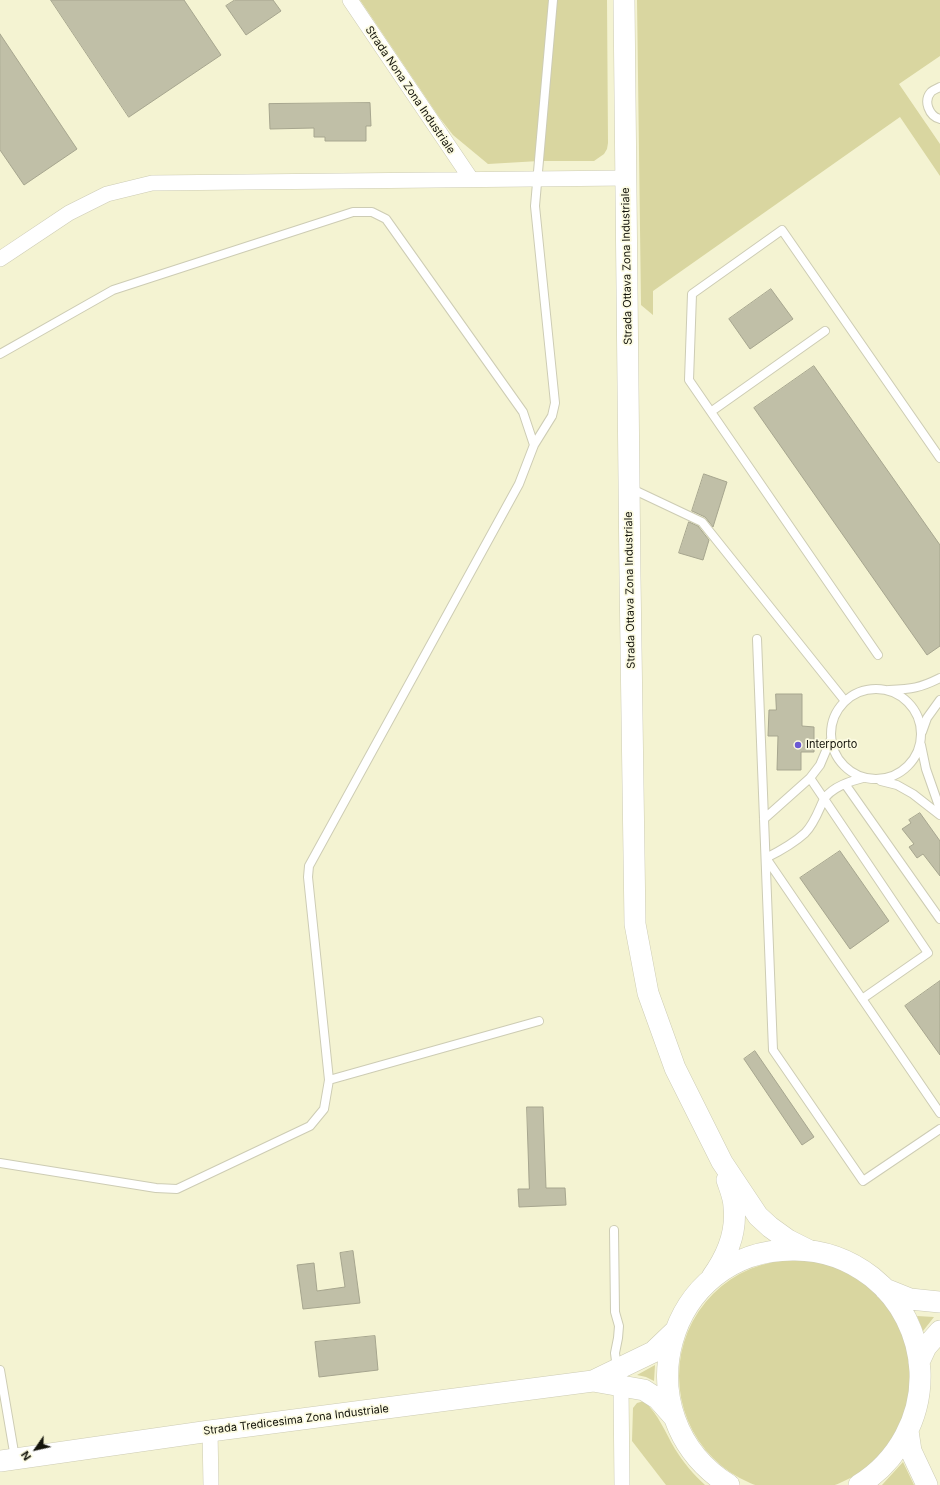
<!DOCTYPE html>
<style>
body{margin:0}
#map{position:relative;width:940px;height:1485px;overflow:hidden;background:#fcfbe2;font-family:Inter,sans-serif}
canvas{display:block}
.north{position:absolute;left:16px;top:1429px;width:40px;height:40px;-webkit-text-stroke:3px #fcfbe2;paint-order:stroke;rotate:236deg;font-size:11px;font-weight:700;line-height:16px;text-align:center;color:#13130a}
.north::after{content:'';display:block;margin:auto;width:14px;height:18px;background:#13130a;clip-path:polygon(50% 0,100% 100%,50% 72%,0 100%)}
</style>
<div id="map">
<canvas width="940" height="1485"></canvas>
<div class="north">N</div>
</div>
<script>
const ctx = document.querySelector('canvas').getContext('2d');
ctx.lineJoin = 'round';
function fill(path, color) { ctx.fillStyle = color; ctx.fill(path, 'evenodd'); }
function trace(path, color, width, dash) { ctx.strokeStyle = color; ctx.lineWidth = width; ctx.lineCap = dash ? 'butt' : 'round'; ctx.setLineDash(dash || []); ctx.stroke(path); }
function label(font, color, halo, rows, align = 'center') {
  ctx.font = font + ' Inter,sans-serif'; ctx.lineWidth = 3.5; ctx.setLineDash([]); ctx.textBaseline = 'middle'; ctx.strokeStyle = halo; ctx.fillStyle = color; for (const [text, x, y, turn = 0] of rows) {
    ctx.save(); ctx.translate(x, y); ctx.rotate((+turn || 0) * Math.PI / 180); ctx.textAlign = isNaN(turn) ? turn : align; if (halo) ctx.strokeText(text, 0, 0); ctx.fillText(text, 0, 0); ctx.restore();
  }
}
fill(new Path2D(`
 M0,0H940V1485H0Z`), '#f4f3d2');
fill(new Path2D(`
 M360,0H607L608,143L607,149L604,154L594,161H539L488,164L453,135L439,117Z
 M637,0H940V56L899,84L940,144V176L900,117L653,291V315L641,305Z
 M679 1376a116 116 0 1 1 232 0a116 116 0 1 1-232 0Z
 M917,1316L934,1317L923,1331Z
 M655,1365L654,1381L646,1377L637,1375Z
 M644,1401C659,1415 665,1432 675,1449C683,1462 694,1475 705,1485H666L632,1441L633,1408L637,1403Z
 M903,1462L914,1485H882Z`), '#d9d6a0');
const building = new Path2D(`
 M51,0H184L221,55L129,117Z
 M235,0H273L281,11L246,35L226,6Z
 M0,34L77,149L24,185L0,150Z
 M370,103L371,126H366V141H325V137H314V128L270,129L269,104Z
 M771,289L793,319L750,349L729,319Z
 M814,366L940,545V646L927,655L754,408Z
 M704,474L727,482L713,527L705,517L692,511Z
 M689,522L698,526L709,540L703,560L679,553Z
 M776,694H802V726L814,727V752H801V770H777L778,736H768L769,710H776Z
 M920,813L940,841V876L923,854L917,858L909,847L914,844L902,829L911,823L909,820Z
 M840,851L889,921L850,949L800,878Z
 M940,981V1055L905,1006Z
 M755,1051L814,1137L802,1145L744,1059Z
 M527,1107H543L546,1188H565L566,1205L519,1207L518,1189H529Z
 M353,1251L360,1303L303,1309L297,1265L314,1263L317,1291L345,1287L340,1253Z
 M375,1336L378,1370L319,1377L315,1342Z`);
fill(building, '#c0bfa7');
trace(building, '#a7a68f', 1);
const service = new Path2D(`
 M940,87C938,88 933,90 931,92C923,101 929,116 940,119
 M0,354L113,290L353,212H372L386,219L523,412L534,445L552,416L555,403L535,206L553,0
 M712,411L825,331
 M630,488L702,522L845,701
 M757,639L773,1050L863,1181L940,1129
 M878,655L689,380L692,294L782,230L940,458
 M831 734a45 45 0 1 1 90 0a45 45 0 1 1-90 0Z
 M889,690C912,689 920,688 940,678
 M922,732L927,718L940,700
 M921,745L926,769L940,809
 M810,778L928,953L862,999
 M881,781L897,785L913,794L940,815
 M845,784L940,919
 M764,819L810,778L820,765L831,739
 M766,858L940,1113
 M766,858C780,851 793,844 805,833C814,824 818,812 823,801C830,788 850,781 863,778
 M329,1080L539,1021
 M0,1163L156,1188L177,1189L310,1126L324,1109L329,1080L308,877L309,866L519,484L534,445
 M614,1230L615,1312L619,1326L618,1338L615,1353L617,1369
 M0,1370L15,1458`);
const minor = new Path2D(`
 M350,0L471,179
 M0,259L69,213L107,194L152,183L626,178
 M621,1386L622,1485
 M210,1431L211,1485`);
const secondary = new Path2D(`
 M624,0L630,577L635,924L648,993L675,1068L722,1162L758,1216L770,1227L788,1240L810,1251
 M712,1277C727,1256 737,1233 734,1207C734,1198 730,1189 727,1180
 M885,1289L910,1299L940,1302
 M919,1362L926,1347L940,1331
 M593,1381L644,1390L658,1399L673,1416
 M908,1431L911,1451L927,1485
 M0,1461L210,1431L593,1381L653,1352L676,1330
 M729,1485C620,1417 665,1248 795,1250C823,1250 850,1260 872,1277C901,1300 918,1334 920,1371C922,1417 898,1461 859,1485`);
trace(service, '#cdccb4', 10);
trace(minor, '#cdccb4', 16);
trace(secondary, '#cdccb4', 22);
trace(service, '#fff', 8);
trace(minor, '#fff', 15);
trace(secondary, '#fff', 21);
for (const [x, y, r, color] of [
 [798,745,4,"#6b59d3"]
]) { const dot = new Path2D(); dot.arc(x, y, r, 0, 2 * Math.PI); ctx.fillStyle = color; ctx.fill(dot); trace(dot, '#fcfbe2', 1.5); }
label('11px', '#13130a', '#fcfbe2', [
 ["Strada Nona Zona Industriale",410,90,56],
 ["Strada Ottava Zona Industriale",627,266,-91],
 ["Strada Ottava Zona Industriale",630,590,-91],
 ["Strada Tredicesima Zona Industriale",296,1420,-7]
]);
label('11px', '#13130a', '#fcfbe2', [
 ["Interporto",806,745]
], 'left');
</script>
